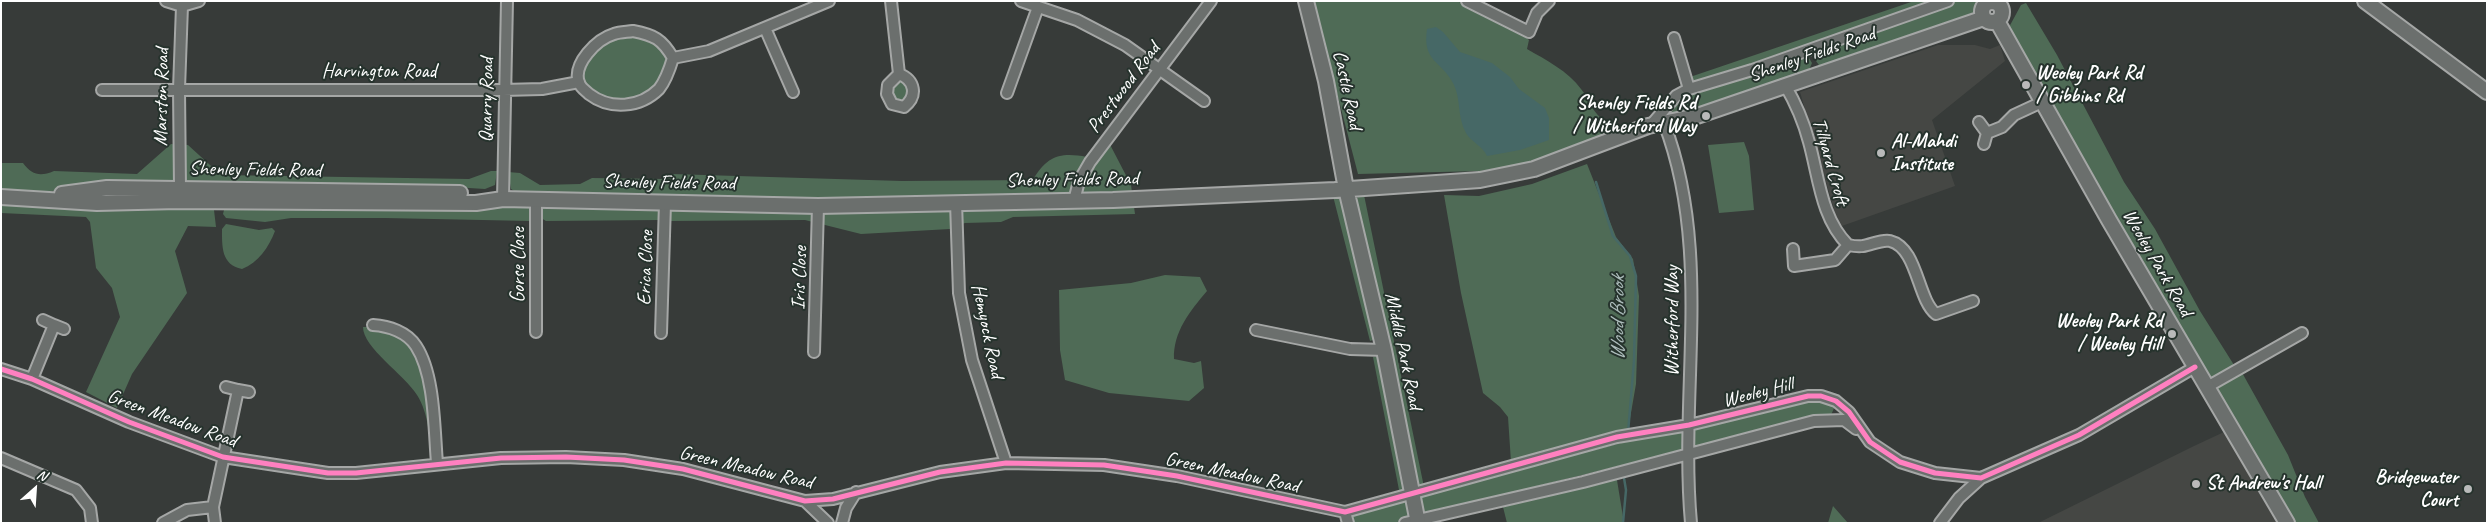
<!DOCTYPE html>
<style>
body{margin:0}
#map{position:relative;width:2488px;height:524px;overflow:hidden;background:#373b39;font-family:Caveat,sans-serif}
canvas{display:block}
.frame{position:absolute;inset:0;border:2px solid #fff;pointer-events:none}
.north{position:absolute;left:10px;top:464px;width:50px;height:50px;-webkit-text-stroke:4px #26332d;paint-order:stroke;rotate:26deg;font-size:14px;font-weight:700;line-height:20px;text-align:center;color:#fff}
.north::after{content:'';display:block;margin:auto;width:18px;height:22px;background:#fff;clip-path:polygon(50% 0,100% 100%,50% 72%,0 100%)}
</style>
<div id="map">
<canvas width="2488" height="524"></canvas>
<div class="frame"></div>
<div class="north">N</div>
</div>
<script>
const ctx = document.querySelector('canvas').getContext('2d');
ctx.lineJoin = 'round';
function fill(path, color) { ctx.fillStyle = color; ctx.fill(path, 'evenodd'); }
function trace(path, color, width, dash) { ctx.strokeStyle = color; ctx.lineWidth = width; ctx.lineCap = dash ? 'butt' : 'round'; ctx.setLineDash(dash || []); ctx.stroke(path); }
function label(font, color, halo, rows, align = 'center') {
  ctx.font = font + ' Caveat,sans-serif'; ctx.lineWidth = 4; ctx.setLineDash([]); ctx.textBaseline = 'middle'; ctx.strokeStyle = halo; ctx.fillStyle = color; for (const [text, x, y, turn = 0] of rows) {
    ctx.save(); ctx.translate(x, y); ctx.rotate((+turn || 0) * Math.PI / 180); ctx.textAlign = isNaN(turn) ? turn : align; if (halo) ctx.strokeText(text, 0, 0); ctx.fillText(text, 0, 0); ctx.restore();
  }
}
fill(new Path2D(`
 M1938,45H1975L1990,49L2000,45L2005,61L1932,120L1955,186L1839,227L1800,92Z
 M2224,432L2277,523H2038L2194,446Z`), '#454744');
fill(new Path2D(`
 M1313,1H1457L1512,25L1529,40L1527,49C1546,60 1568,71 1581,89C1589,98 1591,110 1601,118L1605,134L1534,162L1481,171L1358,174Z
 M1914,1H1935L1697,83L1690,77Z
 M1956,1H1977L1975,14L1821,68L1816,61L1820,51Z
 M2026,3L2057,55L2124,182L2155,229L2200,311L2234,365L2232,368L2210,380L2197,362L2008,29L2021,5Z
 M632,36C649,39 659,44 668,59C664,69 661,79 654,87C640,101 614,107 598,94C593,91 586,87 584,81C579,64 599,45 613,39C618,36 626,37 632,36Z
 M1805,56L1809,58L1812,63L1809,70C1781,81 1695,118 1670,114C1679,89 1777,65 1805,56Z
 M899,78L905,81L911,94L903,104L893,102L890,87Z
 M1104,133L1131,185L1135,214L1013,217L1001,222L965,223L950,229L861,234L805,220L671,221L669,211L673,209L615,196L516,192L511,189L508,172L520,173L540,185L580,184L592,178L665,179L671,174L902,181L1033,180C1047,156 1060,152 1087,157Z
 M1744,142L1749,156L1754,210L1719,213L1708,145Z
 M171,144L188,145L221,175L469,179L491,171H497L495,185L485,189L437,186L108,182L34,194L1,193V163H23C32,175 40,177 54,171L137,174Z
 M1587,164L1616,237L1633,259L1639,296L1636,384L1628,430L1511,462L1508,417L1500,407L1483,393L1461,293L1444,195L1479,196L1532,184Z
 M1343,195L1376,339L1370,341L1333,196Z
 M1364,195L1424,487L1416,490L1356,204L1358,196Z
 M1,203L210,207L214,210L216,227L188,226L175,251L187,293L132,374L117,408L86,392L120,317L112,288L96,268L90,222L86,217L1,213Z
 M225,206L529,207L532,209L530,221L385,218H291L265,222L226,218L223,214Z
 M542,207L658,208L660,220L546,221L541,218Z
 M226,224L259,230L272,228L275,231C269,247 258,263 242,269C221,265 222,246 222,229Z
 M1165,275L1200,277L1207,291C1190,311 1173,332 1174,359L1194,363L1201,361L1204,388L1189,401L1109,393L1065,380L1060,350L1059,290L1131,283Z
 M363,327C374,327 390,329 401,335C433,350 430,427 432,458C429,437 429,414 417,395C404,374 363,348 363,327Z
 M1373,357H1378L1409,492L1400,495Z
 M2240,369L2288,455L2305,497L2319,523H2292L2266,471L2213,387Z
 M1820,399L1835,406L1831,415L1693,449L1692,426L1755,411Z
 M1687,427L1688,449L1424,514L1418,495L1507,471Z
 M1616,474L1624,523H1507L1503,507Z
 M1406,500L1411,518L1394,523H1351L1350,513Z
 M1833,506L1848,523H1828Z`), '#4f6b56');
fill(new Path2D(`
 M1436,27L1443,32L1460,52L1492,63L1510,77L1519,89L1545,108L1549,118V140L1520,150L1487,156C1483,146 1471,142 1466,133C1457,117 1461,100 1454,85C1442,60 1422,63 1427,29Z`), '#466866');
trace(new Path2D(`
 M1596,182L1613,236L1630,256L1636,276L1634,361L1628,433
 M1623,523L1626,490L1624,478`), '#466866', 2.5);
const street = new Path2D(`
 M166,1L182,6L199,1
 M891,1L899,74
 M1021,1L1077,20L1125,45L1204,101
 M1467,1L1529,32L1537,13L1549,1
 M765,28L793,92
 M633,31C654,35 662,39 673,58C670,68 666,80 659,89C640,108 610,110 589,94C586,91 581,88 579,83C572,64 597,39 614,34C620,32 627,32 633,31Z
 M1674,38L1689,89
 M673,58L709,51L829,1
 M899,74C915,80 918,96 904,107L892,104L887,94L888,85Z
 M1785,85C1795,102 1804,123 1809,142C1819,178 1821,218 1848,245C1853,246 1858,247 1863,246C1871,245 1882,239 1890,241C1918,248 1917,299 1936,314L1973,301
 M102,90H503L542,89L579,82
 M1007,93L1038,7
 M1979,122L1987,133L1984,144
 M1664,123C1713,251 1679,390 1691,523
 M1651,125L1676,96L1689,89L1752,70L1948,1
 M1987,133L2002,127L2014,115L2042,102
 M180,188L179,89L182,6
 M503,199L507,1
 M1074,201L1079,181L1090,162L1211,1
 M956,202L959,293L972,360L1006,463
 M1793,249L1794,266L1835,260L1848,245
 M54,325L64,329
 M373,325C389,326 407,332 416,346C435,375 434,429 437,463
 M1256,330L1350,349L1384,350
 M536,332V199
 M661,333L665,203
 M814,352L818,206
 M1,369L32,379L129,422L223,457L328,473H356L501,458L566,457L624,460L683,469L805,501L833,499L940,472L1006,463L1104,465L1177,476L1345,512L1617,437L1689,425L1808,396H1821L1836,401L1849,412L1870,442L1900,462L1935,473L1981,478L2079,435L2195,367
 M32,379L54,325L43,320
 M2207,387L2302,333
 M238,390L249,392
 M1,458L76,490L90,508L92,523
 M805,501L828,523
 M1345,512L1348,523
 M163,523L187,510L213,507
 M215,523L213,507L238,390L226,387
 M842,523L846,508L856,492
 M1405,523L1583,482L1814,421L1844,420L1856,429
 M1940,523L1959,498L1981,478`);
const secondary = new Path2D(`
 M1306,1L1326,81L1346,189L1384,350L1418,523
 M2365,1L2487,92
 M1982 12a10 10 0 1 1 20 0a10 10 0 1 1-20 0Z
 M1997,21L2109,220L2287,523
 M62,194L107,188L460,193
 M1,197L97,203L178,201L476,203L503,199L818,206L1113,200L1335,190L1480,180L1534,169L1648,126L1697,116L1984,18`);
trace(street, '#a5a7a6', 14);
trace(secondary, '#a5a7a6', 18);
trace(street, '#6b6f6d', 10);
trace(secondary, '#6b6f6d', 14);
trace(new Path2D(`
 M1,369L32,379L129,422L223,457L328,473H356L501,458L566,457L624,460L683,469L805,501L833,499L940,472L1006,463L1104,465L1177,476L1345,512L1617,437L1689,425L1808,396H1821L1836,401L1849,412L1870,442L1900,462L1935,473L1981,478L2079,435L2195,367`), '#ff80c0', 5);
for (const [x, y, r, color] of [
 [2026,85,5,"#b9baba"],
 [1706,116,5,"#b9baba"],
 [1881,153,5,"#b9baba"],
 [2172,334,5,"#b9baba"],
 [2196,484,5,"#b9baba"],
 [2468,489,5,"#b9baba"]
]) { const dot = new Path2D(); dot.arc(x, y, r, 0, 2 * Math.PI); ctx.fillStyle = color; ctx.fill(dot); trace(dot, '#26332d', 2); }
label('20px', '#fff', '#26332d', [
 ["Shenley Fields Road",1812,55,-19],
 ["Harvington Road",379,72],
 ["Prestwood Road",1124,88,-53],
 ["Castle Road",1347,90,78],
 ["Marston Road",162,97,-89],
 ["Quarry Road",487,100,-89],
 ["Tillyard Croft",1830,162,74],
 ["Shenley Fields Road",255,170,1],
 ["Shenley Fields Road",1072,180,-1],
 ["Shenley Fields Road",669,183,1],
 ["Weoley Park Road",2157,263,60],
 ["Gorse Close",519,265,-90],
 ["Erica Close",646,268,-88],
 ["Iris Close",800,278,-88],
 ["Witherford Way",1673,321,-90],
 ["Hemyock Road",987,331,78],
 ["Middle Park Road",1403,351,78],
 ["Weoley Hill",1758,393,-14],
 ["Green Meadow Road",172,419,20],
 ["Green Meadow Road",746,468,13],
 ["Green Meadow Road",1232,473,12]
]);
label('bold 20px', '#fff', '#26332d', [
 ["Weoley Park Rd",2036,74],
 ["/ Gibbins Rd",2036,97],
 ["Shenley Fields Rd",1696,104,"right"],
 ["/ Witherford Way",1696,127,"right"],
 ["Al-Mahdi",1891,142],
 ["Institute",1891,165],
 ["Weoley Park Rd",2162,322,"right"],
 ["/ Weoley Hill",2162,345,"right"],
 ["Bridgewater",2458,478,"right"],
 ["Court",2458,501,"right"],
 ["St Andrew's Hall",2206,484]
], 'left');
label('italic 21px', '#adbdbc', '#26332d', [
 ["Wood Brook",1618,318,-90]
]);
</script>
